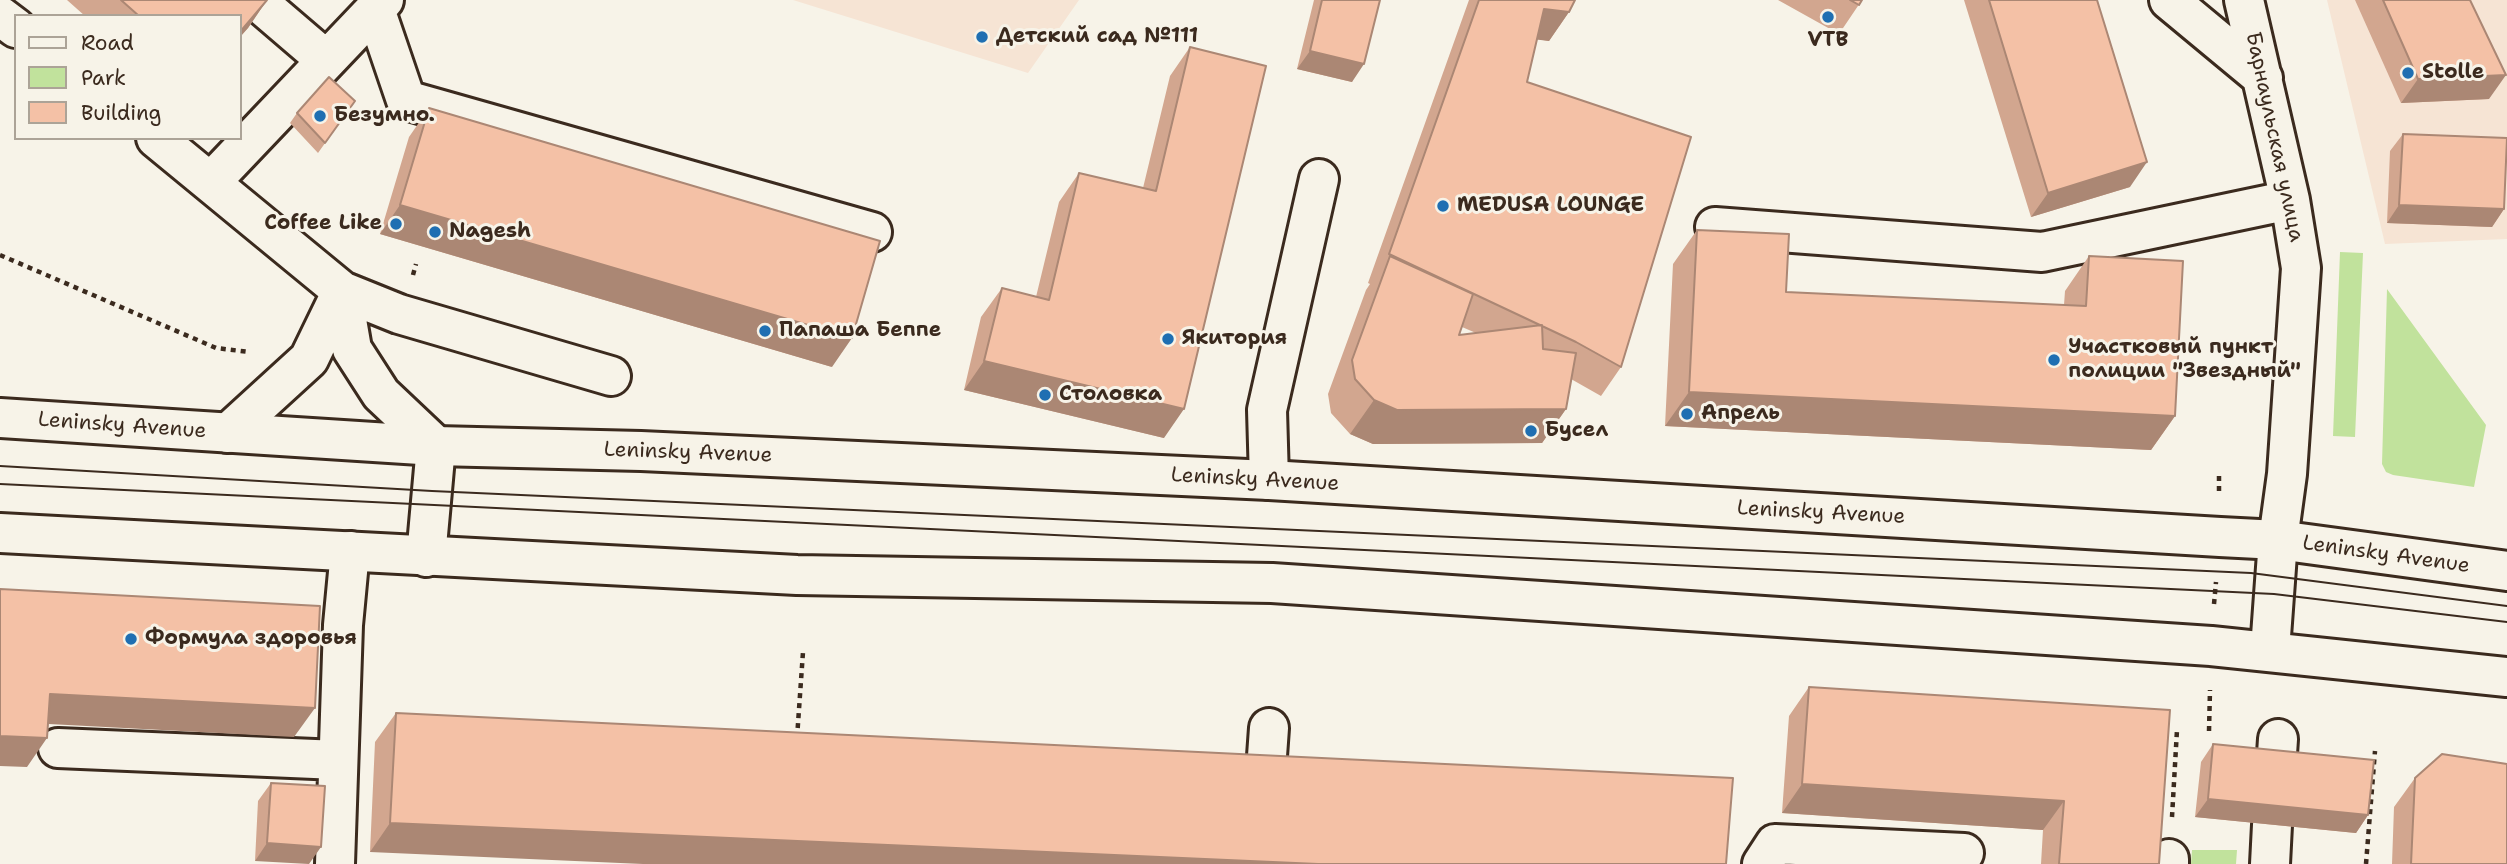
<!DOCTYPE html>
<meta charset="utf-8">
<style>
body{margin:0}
#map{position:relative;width:2507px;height:864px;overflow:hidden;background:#f7f3e8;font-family:"Shantell Sans",sans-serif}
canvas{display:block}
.legend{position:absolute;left:14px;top:14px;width:228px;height:126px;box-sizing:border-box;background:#f7f3e8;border:2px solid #aca397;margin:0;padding:9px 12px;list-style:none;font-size:21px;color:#3b2a1e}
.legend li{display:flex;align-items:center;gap:14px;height:35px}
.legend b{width:35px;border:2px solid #aca397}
</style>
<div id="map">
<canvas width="2507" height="864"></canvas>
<ul class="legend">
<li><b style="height:9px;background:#f7f3e8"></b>Road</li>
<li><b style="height:19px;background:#c1e29c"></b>Park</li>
<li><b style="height:19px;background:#f4c1a6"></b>Building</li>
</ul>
</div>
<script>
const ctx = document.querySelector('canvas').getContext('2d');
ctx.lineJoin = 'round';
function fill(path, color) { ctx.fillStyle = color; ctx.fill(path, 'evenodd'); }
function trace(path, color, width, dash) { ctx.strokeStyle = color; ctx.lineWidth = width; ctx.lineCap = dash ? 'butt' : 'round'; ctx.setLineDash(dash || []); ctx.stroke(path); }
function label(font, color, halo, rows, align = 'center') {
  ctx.font = font + ' "Shantell Sans",sans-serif'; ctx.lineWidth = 6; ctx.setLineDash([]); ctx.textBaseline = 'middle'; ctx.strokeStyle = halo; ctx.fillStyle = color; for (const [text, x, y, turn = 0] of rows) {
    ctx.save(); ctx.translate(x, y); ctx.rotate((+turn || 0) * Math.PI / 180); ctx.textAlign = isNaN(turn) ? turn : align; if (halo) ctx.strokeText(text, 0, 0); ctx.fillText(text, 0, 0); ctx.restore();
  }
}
fill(new Path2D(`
 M793,0H1079L1028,73Z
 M2327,0H2507V239L2385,244Z`), '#f6e4d4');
fill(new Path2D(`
 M2340,252L2363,253L2355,437L2333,436Z
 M2387,289L2486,425L2474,487L2393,475L2386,472L2382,464Z
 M2192,850H2237L2236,864H2191Z`), '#c1e29c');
const minor = new Path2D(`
 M256,0L326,60
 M2169,0L2263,78
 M2244,0L2290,200L2301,268L2287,474L2278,540L2270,650
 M375,9L406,100L872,232
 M0,16L16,28
 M156,138L342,291L399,314L611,376
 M211,182L384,0
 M1715,227L2042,252L2290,200
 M342,291L352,349L381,394L436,446L426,557
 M228,433L309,359L342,291
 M1269,480L1267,410L1319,179
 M58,748L338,760
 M2276,769L2278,739
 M1265,784L1269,728
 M335,864L343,625L350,551
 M1762,864L1775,844L1964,853
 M2169,864V859
 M2270,864L2272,825`);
const major = new Path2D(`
 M0,418L436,446L641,451L1269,480L2220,537L2278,540L2507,571
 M0,533L797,575L1272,583L2211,646L2507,677`);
trace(minor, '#3b2a1e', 44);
trace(major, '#3b2a1e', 44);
trace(new Path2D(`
 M0,255L216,348L249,352
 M413,275L416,264
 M2219,476V493
 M2214,604L2216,582
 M2209,731L2210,690
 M797,738L803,652
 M2172,817L2177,730
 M2366,864L2375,751`), '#3b2a1e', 4.5, [5, 5]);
trace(minor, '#f7f3e8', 38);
trace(major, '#f7f3e8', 38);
trace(new Path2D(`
 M0,466L432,491L2251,573L2507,606
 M0,484L2274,594L2507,622`), '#3b2a1e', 2);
fill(new Path2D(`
 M67,0H267L248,28L240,37V16H85Z
 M1314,0H1380L1352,82L1297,69Z
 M1469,0H1575L1569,12L1549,41L1537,39L1527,82L1621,367L1601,396L1571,379L1566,409L1542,443L1373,444L1350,434L1331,413L1328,394L1366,290L1370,284L1368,283ZM1462,327L1476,333L1459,335Z
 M1778,0H1862L1839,34Z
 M1964,0H2097L2130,187L2031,217Z
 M2355,0H2470L2489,99L2401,103Z
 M1190,47L1164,438L964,390L981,317L1002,288L1036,297L1059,202L1079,173L1143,188L1170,76Z
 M355,101L318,153L290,123L297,113Z
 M429,108L832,367L380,234L409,137Z
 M2403,134L2504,209L2492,227L2387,223L2390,151Z
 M1697,230L1786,292L2064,305L2065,291L2089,256L2175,416L2151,450L1665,426L1673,264Z
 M1809,687L2170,710L2159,864H2041L2043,830L1782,813L1789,716Z
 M396,713L1733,778L370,852L375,742Z
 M2213,744L2368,815L2356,833L2195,817L2201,762Z
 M2415,778L2507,864H2392L2394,807Z
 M271,783L321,847L255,861L258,801Z`), '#d2a68f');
fill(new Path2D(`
 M267,0L248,28L240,37V32Z
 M1544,9L1569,12L1549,41L1524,38Z
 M1310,51L1364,64L1352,82L1297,69Z
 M2506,75L2489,99L2401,103L2418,79Z
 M2147,162L2130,187L2031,217L2048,193Z
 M400,205L852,338L832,367L380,234Z
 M2399,205L2504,209L2492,227L2387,223Z
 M984,361L1184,409L1164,438L964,390Z
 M1689,392L2175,416L2151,450L1665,426Z
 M1374,400L1566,409L1542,443L1373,444L1350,434Z
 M50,694L315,708L294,737L30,723Z
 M0,736L47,738L27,767L0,766Z
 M1802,784L2064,801L2043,830L1782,813Z
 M2208,799L2368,815L2356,833L2195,817Z
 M390,823L1318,864H643L370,852Z
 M267,843L321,847L309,864L255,861Z`), '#ab8774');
const building = new Path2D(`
 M121,0H267L240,32V16H139Z
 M1322,0H1380L1364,64L1310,51Z
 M1479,0H1575L1569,12L1544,9L1527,82L1691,137L1621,367L1576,342L1389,254Z
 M1850,0H1862L1859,5Z
 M1989,0H2097L2147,162L2048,193Z
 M2383,0H2470L2506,75L2418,79Z
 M1190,47L1266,66L1184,409L984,361L1002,288L1049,300L1079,173L1156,191Z
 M329,77L355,101L325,143L297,113Z
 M429,108L880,241L852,338L400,205Z
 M2403,134L2507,138L2504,209L2399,205Z
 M1697,230L1789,234L1786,292L2086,306L2089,256L2183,261L2175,416L1689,392Z
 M1390,256L1473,294L1459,335L1542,325L1543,349L1576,353L1566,409L1397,410L1374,400L1355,379L1352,360Z
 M0,589L320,606L315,708L50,694L47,738L0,736Z
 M1809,687L2170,710L2159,864H2059L2064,801L1802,784Z
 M396,713L1733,778L1726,864H1318L390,823Z
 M2213,744L2374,760L2368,815L2208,799Z
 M2442,754L2507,764V864H2411L2415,778Z
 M271,783L325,786L321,847L267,843Z`);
fill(building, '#f4c1a6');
trace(building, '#ab8774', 2);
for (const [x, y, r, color] of [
 [1828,17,7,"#1f6fb2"],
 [982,37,7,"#1f6fb2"],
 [2408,73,7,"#1f6fb2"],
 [320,116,7,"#1f6fb2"],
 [1443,206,7,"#1f6fb2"],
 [396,224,7,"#1f6fb2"],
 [435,232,7,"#1f6fb2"],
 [765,331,7,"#1f6fb2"],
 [1168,339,7,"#1f6fb2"],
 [2054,360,7,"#1f6fb2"],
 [1045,395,7,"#1f6fb2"],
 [1687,414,7,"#1f6fb2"],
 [1531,431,7,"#1f6fb2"],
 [131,639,7,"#1f6fb2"]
]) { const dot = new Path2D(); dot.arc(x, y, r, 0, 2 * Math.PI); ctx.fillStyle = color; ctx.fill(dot); trace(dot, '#f7f3e8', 2.5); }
label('bold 21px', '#3b2a1e', '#f7f3e8', [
 ["Детский сад №111",996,37],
 ["VTB",1828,41,"center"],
 ["Stolle",2422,73],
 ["Безумно.",334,116],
 ["MEDUSA LOUNGE",1457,206],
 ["Coffee Like",382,224,"right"],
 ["Nagesh",449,232],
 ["Папаша Беппе",779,331],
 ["Якитория",1182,339],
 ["Участковый пункт",2068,348],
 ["полиции \"Звездный\"",2068,372],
 ["Столовка",1059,395],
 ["Апрель",1701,414],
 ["Бусел",1545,431],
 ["Формула здоровья",145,639]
], 'left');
label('21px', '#3b2a1e', '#f7f3e8', [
 ["Барнаульская улица",2274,137,78],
 ["Leninsky Avenue",122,426,4],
 ["Leninsky Avenue",688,453,2],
 ["Leninsky Avenue",1255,480,3],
 ["Leninsky Avenue",1821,513,3],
 ["Leninsky Avenue",2386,555,8]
]);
</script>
